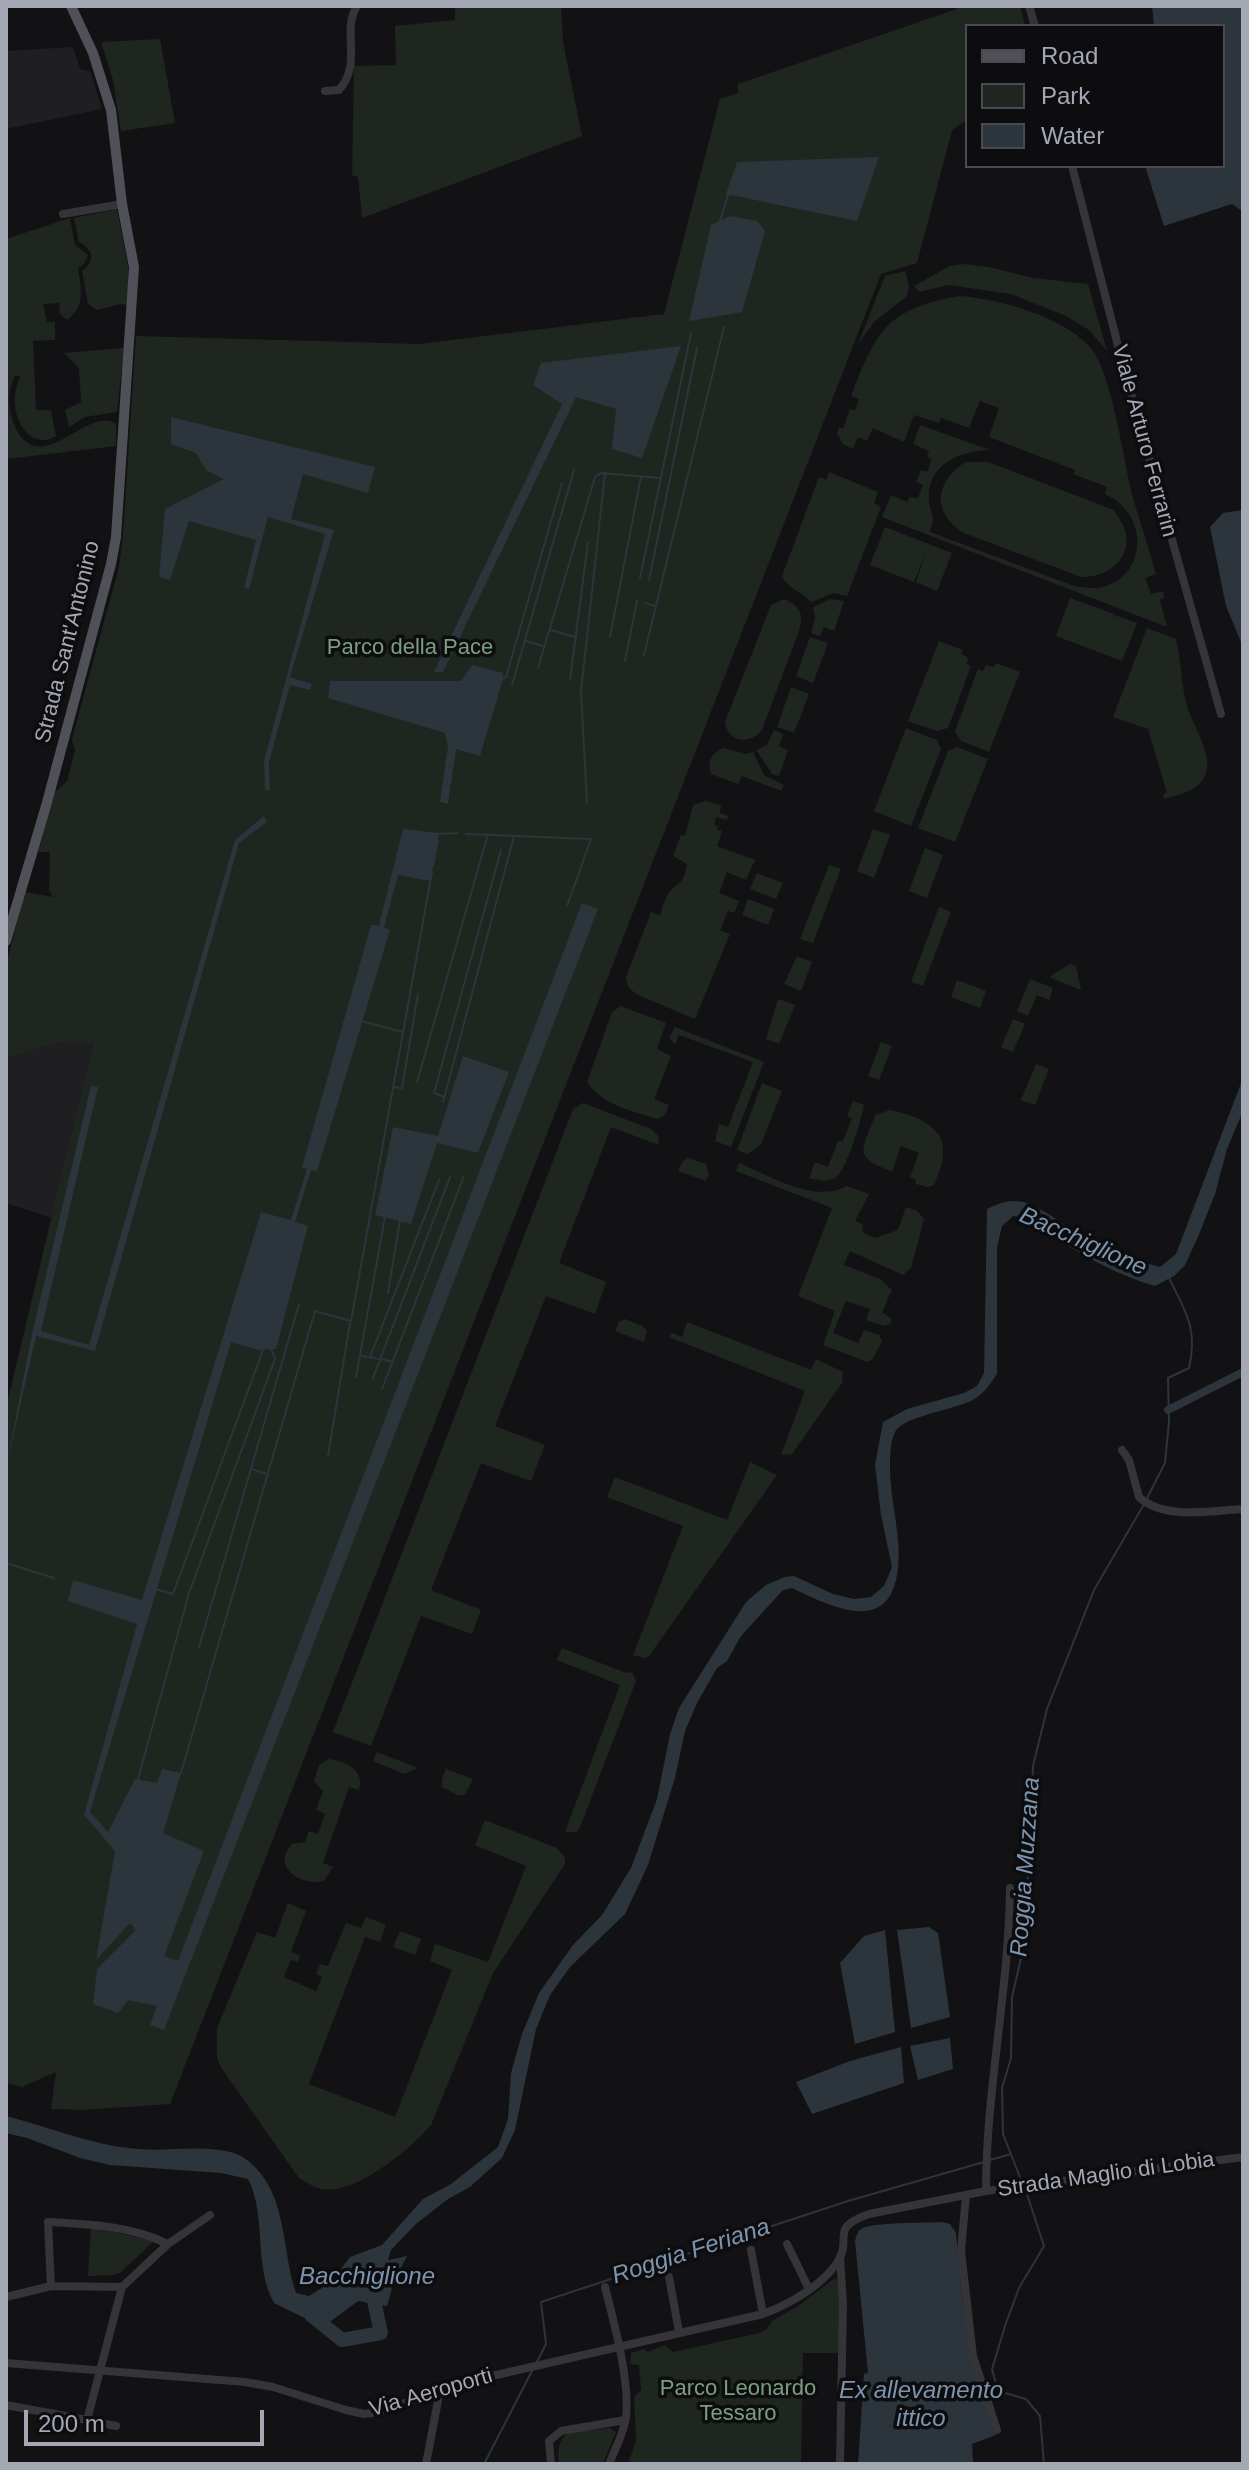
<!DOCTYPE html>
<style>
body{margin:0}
#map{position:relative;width:1249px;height:2470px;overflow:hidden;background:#121214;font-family:Arial,sans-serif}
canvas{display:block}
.frame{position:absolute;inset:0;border:8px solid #a4a8b4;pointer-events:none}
.legend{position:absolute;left:965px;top:24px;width:260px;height:144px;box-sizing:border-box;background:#0d0d0f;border:2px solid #494b51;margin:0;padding:10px 14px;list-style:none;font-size:24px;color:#a4a8b4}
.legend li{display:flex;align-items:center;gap:16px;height:40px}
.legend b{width:40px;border:2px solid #494b51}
.scale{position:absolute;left:24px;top:2410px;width:240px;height:36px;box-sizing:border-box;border:4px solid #a4a8b4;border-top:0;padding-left:10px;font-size:24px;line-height:28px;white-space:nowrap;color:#a4a8b4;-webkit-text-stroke:6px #0d0d0f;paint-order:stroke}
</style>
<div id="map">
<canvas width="1249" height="2470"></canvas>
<div class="frame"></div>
<ul class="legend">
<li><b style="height:10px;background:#505158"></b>Road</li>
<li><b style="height:22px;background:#1f2620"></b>Park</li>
<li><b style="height:22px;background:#2c343c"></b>Water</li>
</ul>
<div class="scale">200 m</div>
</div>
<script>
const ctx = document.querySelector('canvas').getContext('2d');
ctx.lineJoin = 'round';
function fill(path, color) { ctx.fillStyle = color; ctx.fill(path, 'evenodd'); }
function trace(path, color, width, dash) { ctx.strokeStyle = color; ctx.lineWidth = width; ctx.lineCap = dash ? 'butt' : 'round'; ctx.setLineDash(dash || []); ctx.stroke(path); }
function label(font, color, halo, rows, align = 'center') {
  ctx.font = font + ' Arial,sans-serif'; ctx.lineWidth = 7; ctx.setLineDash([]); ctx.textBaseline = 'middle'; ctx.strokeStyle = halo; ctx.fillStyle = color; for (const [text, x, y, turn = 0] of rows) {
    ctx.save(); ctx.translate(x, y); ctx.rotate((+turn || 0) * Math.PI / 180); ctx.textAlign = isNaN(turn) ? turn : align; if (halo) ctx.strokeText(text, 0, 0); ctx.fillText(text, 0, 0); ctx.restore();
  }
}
fill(new Path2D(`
 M73,47L80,69L90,71L102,109L6,129V51Z
 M93,1042L52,1218L6,1203V1058L59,1043Z`), '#1f1e21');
fill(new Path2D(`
 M455,6H561L563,42L582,136L362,218L358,177L352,175L354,66L396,65L395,26L455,20Z
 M956,6H1020L1025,26H967V120L952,130L917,263L881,274L170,2104L82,2110L51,2109L56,2072L22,2087L6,2083V1408L93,1043H59L6,1058V966L25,892L53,897L49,891L50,852H38L55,792L67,781L75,750L72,739L119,567L123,535L136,336L420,344L664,314L720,99L738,93V84L957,9Z
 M160,39L175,123L121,131L113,80L101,42Z
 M117,209L128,266V305L120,304L97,310L88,304L82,271C96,261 93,249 79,242L74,218Z
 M70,218L75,245L88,255L84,264L78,268C81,289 86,306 67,320L60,314L59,303L43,304L47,322H55V340L33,341L36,410H51L56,436C33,450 15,424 15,403C14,393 17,385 20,377L15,375C8,390 7,407 14,424C38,484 89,403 116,424V446L6,459V239Z
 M964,264L989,267L1033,278L1088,284L1107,351L1089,330L1066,316L1011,294L949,285L919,292L914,286L950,266Z
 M905,271L909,286L907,296L875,321L858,344L885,276Z
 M960,296C999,299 1061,316 1089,346C1113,373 1123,460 1133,498C1140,523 1149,548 1156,574L1145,578L1151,594L1163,591L1164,598L1160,600L1167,627L882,517L891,495L907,502L910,497L918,498L923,485L916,482L921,470L927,472L932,459L927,457L929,451L913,444L920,425L990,450C960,451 926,464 929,501C931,518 936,514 930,532L1074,586C1082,587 1092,589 1099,588C1148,578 1150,514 1105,494L1107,487L1073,474L1075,470L989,437L999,408L980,401L969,428L941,418L939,423L914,415L904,442L873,428L867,441L858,437L853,449L843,444L837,434L839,427L843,429L850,409L855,410L859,399L851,396C877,330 886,309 960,296Z
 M124,348L117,412L85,417L69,427L65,410L81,402L79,368L64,353Z
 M965,462H988L1114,510C1117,516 1122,522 1124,527C1135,557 1108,578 1081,577L964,533C932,513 934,483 965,462Z
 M829,472L878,492L874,503L881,507L847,596L834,593L811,602C802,591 789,590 782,576L819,477L826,480Z
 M885,527L952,553L937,591L916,582L927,550L914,582L870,565Z
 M1070,598L1114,614L1113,620L1115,615L1137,623L1122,661L1056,636Z
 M784,599C799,606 805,614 799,631L762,730C750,745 728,743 725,722L771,605Z
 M830,599L844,601L834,631L824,627L820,636L811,633L815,619L813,607Z
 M1147,628L1176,639C1181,660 1181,681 1186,702C1191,727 1226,768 1194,788C1186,794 1174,796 1164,799L1163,794L1167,793L1148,729L1113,717Z
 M810,637L828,643L813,683L796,676Z
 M939,641L963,650L961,654L969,658L966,664L971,666L948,728L937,731L908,721Z
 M996,663L1020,672L989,752L961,741L955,731L978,669L983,671L986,665L994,667Z
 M791,687L809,694L794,733L777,727Z
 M906,728L937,740L941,749L911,826L874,811Z
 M774,730L783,734L779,746L788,750L779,776L772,774L756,750L767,745Z
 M957,747L988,759L955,842L918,828L948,751Z
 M723,748L745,754L753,752L764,775L784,785L781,791L742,776L738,784L711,774C707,761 711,754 723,748Z
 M706,801L721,805L720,813L728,816L727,820L716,817L714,825L718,826L717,830L722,831L717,846L755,860L746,880L727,872L719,893L739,901L734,913L728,911L720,930L730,934L695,1019L636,994L628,987L626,977L651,912L660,915C662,909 664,901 667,896C675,882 683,888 687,864L673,856L681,835L685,836L693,805Z
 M873,829L890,835L874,878L857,871Z
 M925,848L943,855L927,898L909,891Z
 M829,865L841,869L813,943L800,939Z
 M757,873L783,883L776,899L750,889Z
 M748,899L774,909L768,925L742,915Z
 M939,907L951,912L923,986L911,982Z
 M797,956L812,962L801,991L784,984Z
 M1070,964L1076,966L1081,990L1049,977Z
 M1030,979L1053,988L1049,1000L1037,995L1028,1016L1017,1011Z
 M957,980L986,991L980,1008L951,997Z
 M778,999L795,1005L779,1044L766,1039Z
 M621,1006L666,1023L657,1049L671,1056L654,1099L669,1105L664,1116L657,1119C633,1111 601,1105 587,1082L612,1012Z
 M1013,1019L1025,1024L1013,1052L1001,1047Z
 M675,1027L764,1062L731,1147L715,1141L719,1124L728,1127L753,1062L679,1035L675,1045L669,1038Z
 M881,1042L892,1046L879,1080L868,1076Z
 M1036,1064L1049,1069L1035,1105L1021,1100Z
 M762,1083L782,1091L761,1144L748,1154L737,1150Z
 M853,1101L864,1105C861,1120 847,1170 835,1178C827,1183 817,1180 809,1178L815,1162L828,1167L838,1141H843L852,1118L847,1116Z
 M583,1103L651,1129L658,1136L659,1145L611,1127L559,1263L606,1282L595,1314L546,1296L495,1426L545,1445L531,1481L481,1463L431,1590L481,1610L472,1634L421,1616L371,1746L333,1732L573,1109Z
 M890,1110C935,1120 957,1137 934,1185L928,1187L916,1184V1180L910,1177L919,1153L901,1146L892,1171C851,1157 863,1150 875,1115Z
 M688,1158L706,1164L709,1174L706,1181L678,1171L683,1161Z
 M739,1163C771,1176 814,1204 847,1186L869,1194L855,1221L862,1224L863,1233L875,1238L898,1230L906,1207L917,1211L924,1219L911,1268L903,1275L850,1251L844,1265L880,1279L892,1290L882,1312L892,1319L890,1324L883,1326L866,1320L870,1309L846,1301L833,1333L858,1343L864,1330L879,1335L882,1341L872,1360L867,1362L823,1345L835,1311L798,1296L832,1208L736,1171Z
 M625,1319L642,1326L647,1331L644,1342L615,1331L619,1322Z
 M687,1322L811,1370L816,1359L843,1372L842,1383L792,1454L781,1455L805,1391L669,1337L672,1333L682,1337Z
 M750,1462L777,1475L649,1656L644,1658L633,1655L683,1526L607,1497L615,1477L727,1520Z
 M562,1648L626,1673L632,1672L636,1681L580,1827L577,1832H565L620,1685L557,1660Z
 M377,1752L418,1768L404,1774L373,1761Z
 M329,1759C347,1762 365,1770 359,1790L349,1787L323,1863L333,1867L324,1881C301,1887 270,1866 292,1844L305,1842L309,1831L318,1834L325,1814L316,1810L323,1791L314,1781L319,1765Z
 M446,1769L473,1779L465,1795H457L442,1787V1779Z
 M485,1820L557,1848L565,1858V1864L493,1973L431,2125C411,2149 354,2196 321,2189C313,2187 306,2182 299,2178L222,2069L217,2058V2028L257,1932L275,1938L288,1903L306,1911L291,1952L300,1956L298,1962L291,1960L284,1977L316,1991L322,1977L316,1974L320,1964L328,1966L346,1923L361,1928L366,1917L386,1925L380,1942L365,1937L309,2084L395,2117L452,1970L430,1961L435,1944L488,1962L526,1866L475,1845Z
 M400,1931L421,1939L415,1955L393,1947Z
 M91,2227L154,2241L121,2272L114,2275L88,2276Z
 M835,2278L839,2285L840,2353H803L801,2464H628L636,2441L634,2397L641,2390L639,2365L630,2364L631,2353L645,2349L647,2352L665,2345L673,2352L759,2333L766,2330L772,2321L798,2306Z
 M610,2428L616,2432L604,2461L600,2464H559C555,2424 578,2432 610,2428Z`), '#1f2620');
fill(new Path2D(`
 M1152,6H1243V220L1242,211L1232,204L1164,226L1145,166H1223V26H1154Z
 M879,157L857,221L726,194L737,162Z
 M730,216L757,221L765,231L742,312L689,321L711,225Z
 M681,346L642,458L612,449L616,409L576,397L443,672H434L562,404L533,385L541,363Z
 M171,417L375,467L368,493L303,474L291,519L334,530L290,677L312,684L310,690L290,685L269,762L270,790H265L264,761L325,534L268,517L249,589L244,588L256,540L189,521L170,580L159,577L165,509L224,479L206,470L196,453L171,444Z
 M1243,510V647L1226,606L1210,527L1223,513Z
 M472,665L503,673V679L480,756L456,749L448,804L440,802L448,747L445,733L328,698L330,681H461Z
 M264,816L267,822L239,843L95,1351L36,1336L6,1468L32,1334L91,1086L98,1087L41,1331L89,1345L235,840Z
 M403,829L439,833L430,881L398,875L384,927L390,930L317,1171L311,1170L295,1222L308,1226L276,1349L259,1350L231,1342L90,1812L108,1832L135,1779L157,1783L162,1769L181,1773L163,1833L204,1851L164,1956L178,1961L582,903L598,909L164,2030L150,2025L157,2006L128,2000L118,2013L93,2004L97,1969L136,1930L130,1923L96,1960L115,1851L84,1815L137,1624L68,1601L73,1580L142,1600L261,1212L291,1220L307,1169L302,1167L371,925H379Z
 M463,1056L509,1072L478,1153L437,1143L411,1224L375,1215L393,1127L438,1136Z
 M1243,1078V1111L1227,1149L1215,1194L1198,1237L1185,1265L1174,1276L1155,1286C1116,1275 1081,1254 1046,1233C1034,1226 1027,1217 1013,1216L1002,1226L997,1247V1374C990,1384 984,1394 973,1400C956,1409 901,1417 895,1432C890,1442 890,1457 890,1468C890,1508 909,1558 891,1594C872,1630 818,1600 792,1588L783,1590L741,1636L727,1661L717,1668L697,1703L685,1731L675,1778L648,1865L625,1914L570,1967L550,1995L536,2029L515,2130L502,2158L470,2187L448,2199L416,2224L391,2250L388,2260L407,2256L394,2281L387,2306L358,2301L323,2327L274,2303C253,2265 267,2216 248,2179L221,2173L110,2165L80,2158L27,2138L6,2133V2116C50,2127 91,2145 137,2149C169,2152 203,2144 234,2153C247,2157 259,2170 266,2181C286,2213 284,2258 296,2293L309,2296L330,2283L350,2257L382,2245L423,2199L451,2184L498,2147L508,2119L511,2073L522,2034L539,1993L573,1945L602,1915L631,1868L657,1799L670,1734L679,1708L746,1602L766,1585L785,1577L794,1576L833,1594L854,1599L871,1597L884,1586L892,1567L881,1515L875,1465L883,1422L907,1409L964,1393L977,1386L984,1373L987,1209C1000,1203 1009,1199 1023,1202C1042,1207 1057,1221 1073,1230C1101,1247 1128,1259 1160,1267L1176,1254Z
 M929,1927L938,1933L950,2017L911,2028L897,1930Z
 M885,1930L895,2032L855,2044L840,1963L864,1936Z
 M950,2038L953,2069L918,2080L910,2046Z
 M901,2047L904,2083L812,2114L796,2082L850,2061Z
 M942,2222L950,2224L956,2233C962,2306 969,2366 996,2435L972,2444L973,2464H858L864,2374L868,2373L855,2241C856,2237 857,2232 861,2229C871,2222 927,2223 942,2222Z`), '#2c343c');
trace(new Path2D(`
 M720,221L728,195
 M640,578L691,333
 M649,580L697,348
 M645,603L656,606
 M551,630L575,637
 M610,637L641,477
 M526,641L543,646
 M644,655L724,327
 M625,661L637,601
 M538,668L595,477L601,473L661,478
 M503,679L506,677L562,483
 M570,680L588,542
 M512,685L574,470
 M587,803L581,691L605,473
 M439,834L457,833
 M466,834L591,839L567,906
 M433,866L438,840
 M362,1021L402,1032
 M417,1082L488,834
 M394,1087L402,1088L418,994
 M444,1097L434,1093L501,850
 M443,1102L514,836
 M388,1293L400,1221
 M362,1356L391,1361
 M370,1357L439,1180
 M356,1377L385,1217
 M373,1378L450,1177
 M382,1389L464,1176
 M328,1456L350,1323
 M251,1469L267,1474
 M1146,1500L1165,1463L1169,1422L1168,1378L1189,1368C1198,1328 1186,1313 1169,1278
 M6,1563L54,1578
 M155,1589L173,1594L263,1350
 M199,1647L299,1304
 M181,1773L315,1311L351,1321L432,872
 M138,1779L189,1593L275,1359L271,1349
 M990,2160L1011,2154
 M1023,2185L1003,2134L1002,2088L1011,2058L1012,1997L1025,1941L1033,1766L1047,1709L1094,1590L1143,1506
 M1026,2191L1044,2246L1019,2288L1006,2323L992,2369L998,2391L1026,2399L1040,2416L1044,2464
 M536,2364L546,2344L541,2302L848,2201L984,2162
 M484,2464L533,2369`), '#2c343c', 2);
trace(new Path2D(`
 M1168,1410L1243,1372`), '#2c343c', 8);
trace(new Path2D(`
 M311,2315L342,2340L381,2333L371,2287`), '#2c343c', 14);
trace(new Path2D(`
 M1029,6L1035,26
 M325,91L339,90C363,63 341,31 357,6
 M1072,166L1124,369L1221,714
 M63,214L122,204
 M1122,1450L1129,1460L1139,1497C1164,1520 1211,1511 1243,1509
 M1010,1888C1009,1990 986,2089 986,2191L1243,2157
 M966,2195L961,2251L973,2356L997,2430
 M787,2244L809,2289
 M751,2250L763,2314
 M840,2257L843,2303L840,2464
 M669,2277L679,2332
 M51,2286L48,2222C89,2224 131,2226 168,2244
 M605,2287C614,2323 630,2380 626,2417C624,2433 615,2449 609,2464
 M6,2297L51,2286L122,2287
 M6,2363L245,2382L273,2387L346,2410L364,2414L379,2412L461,2383L763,2314C790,2304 821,2286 837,2263C854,2237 827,2229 869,2214L986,2191
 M6,2405L87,2420L122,2287L168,2244L210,2215
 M87,2420L116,2426
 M426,2464L440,2390
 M551,2464L549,2441L561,2431L625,2420`), '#343439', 8);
trace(new Path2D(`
 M6,941L46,806L111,564L116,537L134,267L122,204L111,110L93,53L71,6`), '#505158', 10);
label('22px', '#a4a8b4', '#0d0d0f', [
 ["Viale Arturo Ferrarin",1144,441,75],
 ["Strada Sant'Antonino",68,642,-76],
 ["Strada Maglio di Lobia",1106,2175,-8],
 ["Via Aeroporti",431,2393,-16]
]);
label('22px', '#7c9e80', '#0d0d0f', [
 ["Parco della Pace",410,648],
 ["Parco Leonardo",738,2389],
 ["Tessaro",738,2414]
]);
label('italic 24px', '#7c94ae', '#0d0d0f', [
 ["Bacchiglione",1083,1242,24],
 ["Roggia Muzzana",1026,1867,-86],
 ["Roggia Feriana",691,2252,-18],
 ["Bacchiglione",367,2277],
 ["Ex allevamento",921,2391],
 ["ittico",921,2419]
]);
</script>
